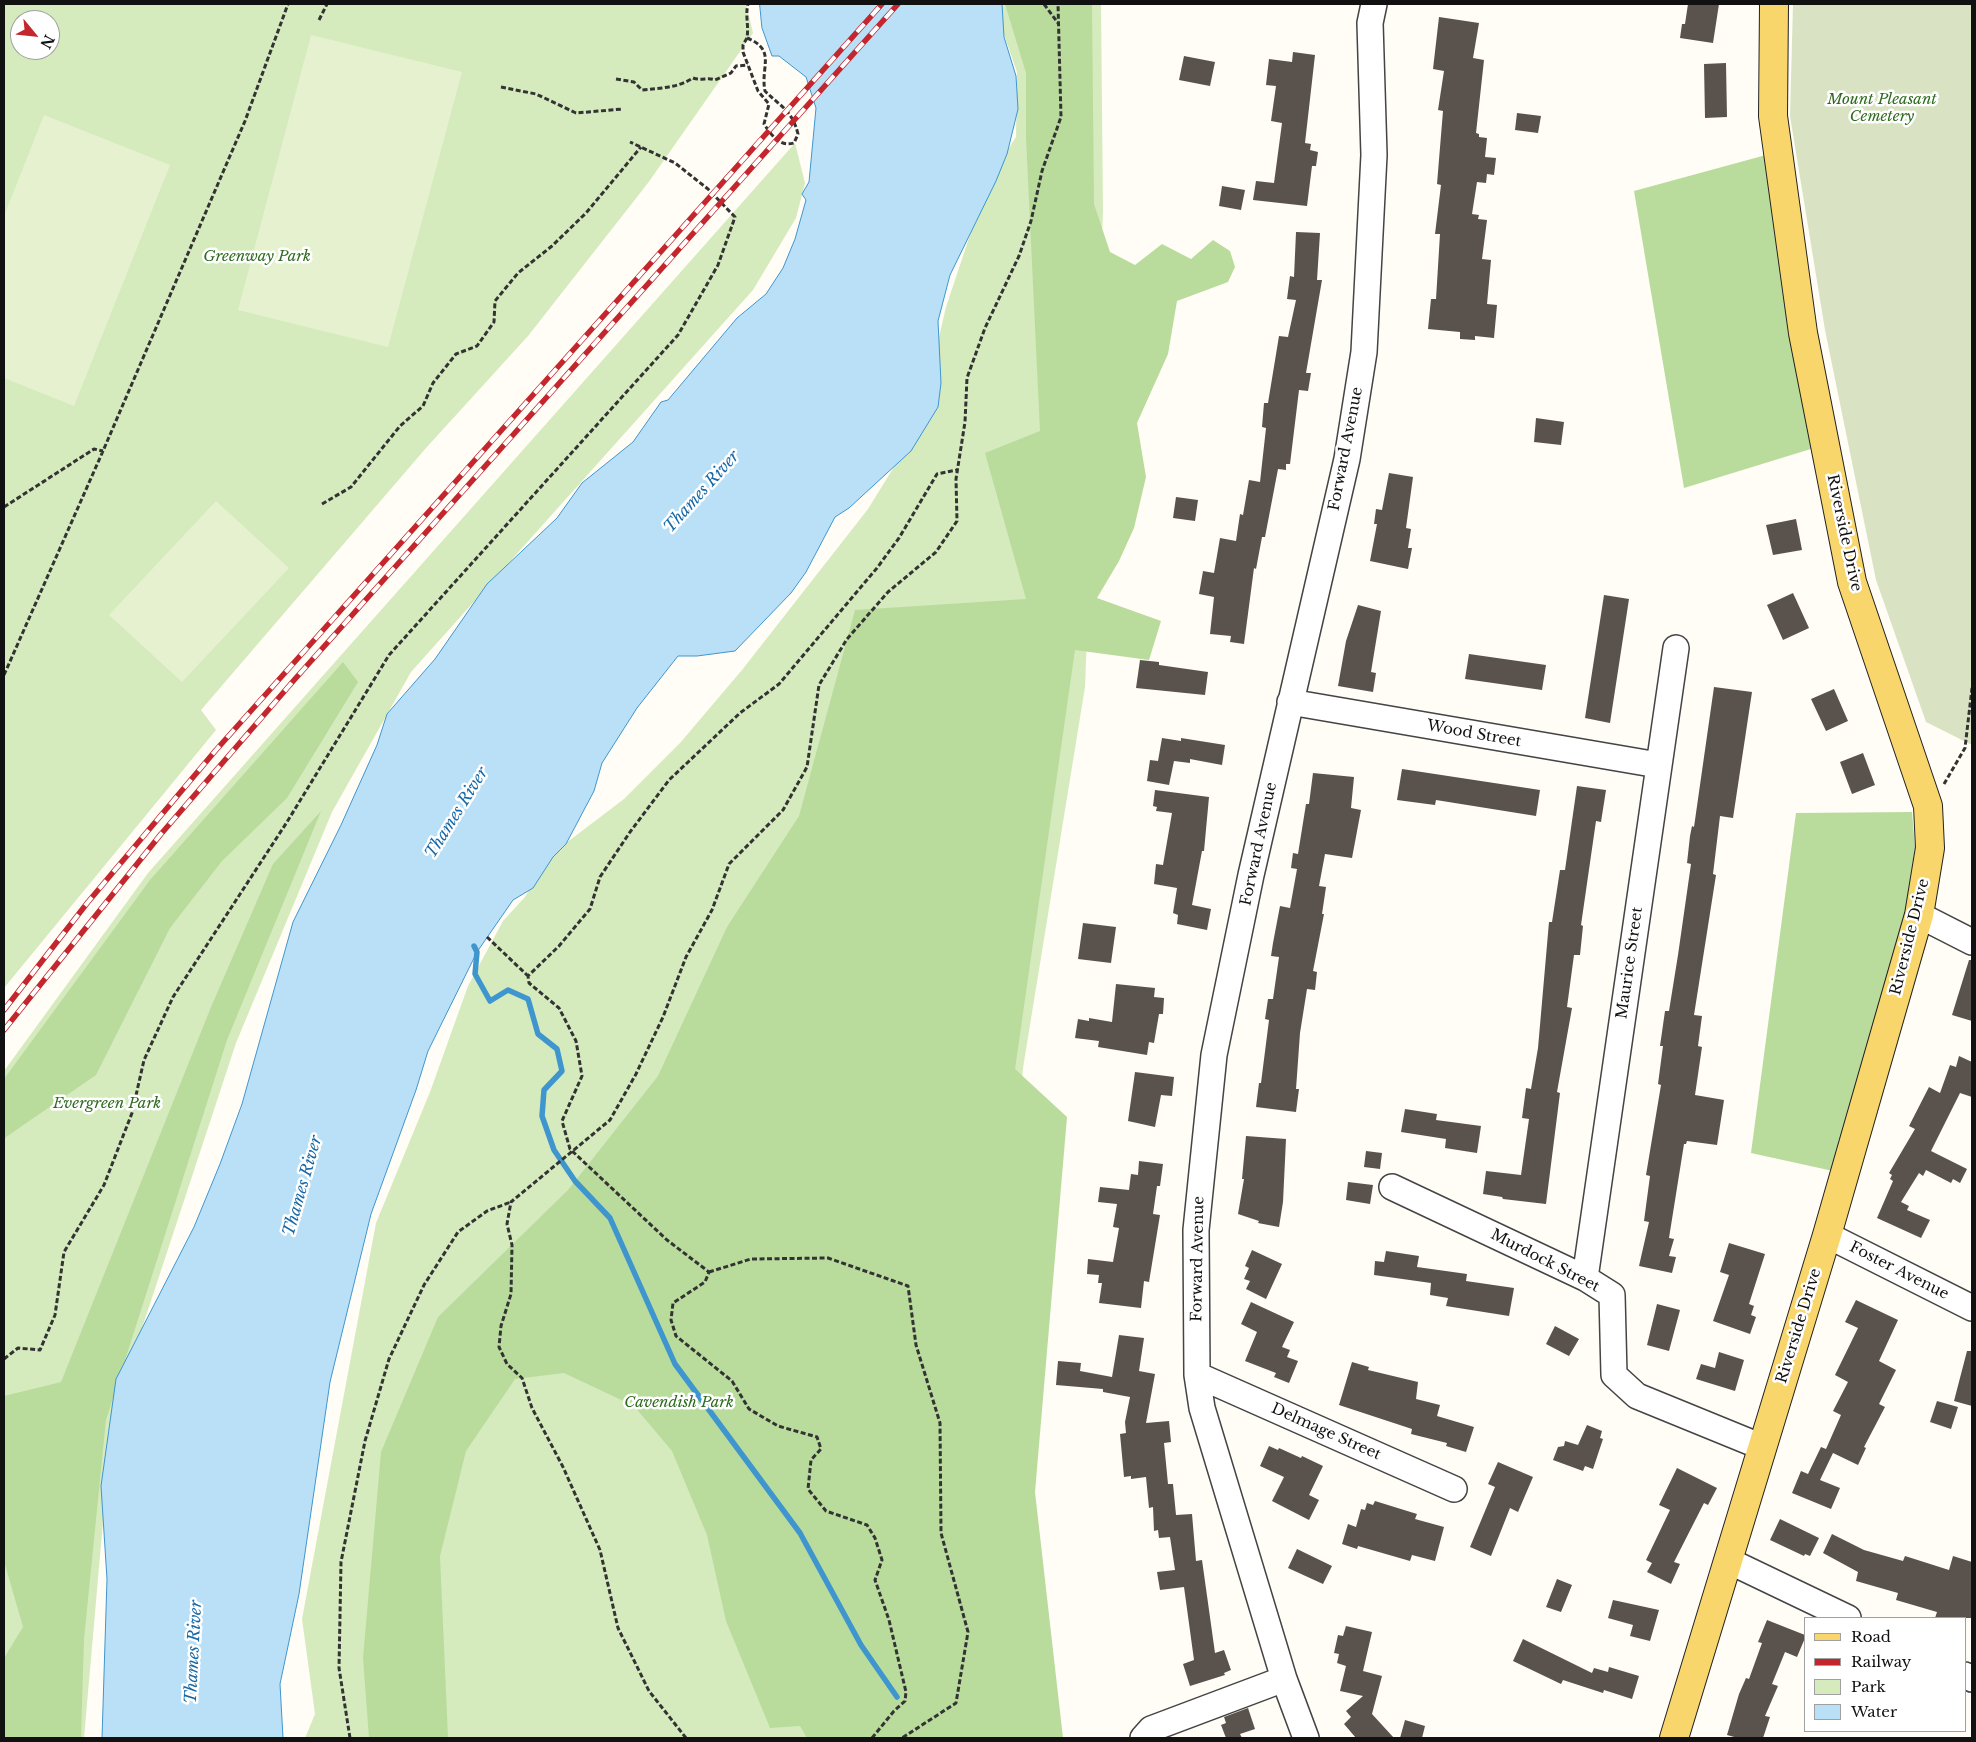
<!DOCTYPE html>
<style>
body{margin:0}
#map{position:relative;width:1976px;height:1742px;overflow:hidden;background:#fffdf5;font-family:"Libre Baskerville",serif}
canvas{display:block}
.frame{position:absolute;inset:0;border:5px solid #111;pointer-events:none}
.legend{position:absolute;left:1804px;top:1617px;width:162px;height:115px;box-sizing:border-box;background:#fff;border:1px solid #a0a0a0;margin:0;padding:6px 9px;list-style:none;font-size:15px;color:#111}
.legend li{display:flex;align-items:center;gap:10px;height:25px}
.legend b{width:25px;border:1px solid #a0a0a0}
.north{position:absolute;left:10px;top:10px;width:50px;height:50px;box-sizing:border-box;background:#fff;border:1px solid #a0a0a0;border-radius:50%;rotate:118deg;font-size:14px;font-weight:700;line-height:20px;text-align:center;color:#111}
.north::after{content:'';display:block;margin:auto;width:18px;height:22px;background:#c4262e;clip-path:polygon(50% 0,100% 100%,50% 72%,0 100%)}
</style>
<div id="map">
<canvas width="1976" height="1742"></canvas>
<div class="frame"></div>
<ul class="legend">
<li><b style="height:6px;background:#f9d66b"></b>Road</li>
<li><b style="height:6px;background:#c4262e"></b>Railway</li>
<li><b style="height:14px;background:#d5ebbd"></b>Park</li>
<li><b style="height:14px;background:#b9e0f7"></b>Water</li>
</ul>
<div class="north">N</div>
</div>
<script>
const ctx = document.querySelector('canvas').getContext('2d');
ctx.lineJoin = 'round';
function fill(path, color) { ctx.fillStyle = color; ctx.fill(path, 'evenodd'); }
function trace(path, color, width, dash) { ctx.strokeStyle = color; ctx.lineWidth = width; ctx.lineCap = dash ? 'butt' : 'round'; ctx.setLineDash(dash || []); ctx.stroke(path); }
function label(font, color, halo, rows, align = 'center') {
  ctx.font = font + ' "Libre Baskerville",serif'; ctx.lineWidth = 5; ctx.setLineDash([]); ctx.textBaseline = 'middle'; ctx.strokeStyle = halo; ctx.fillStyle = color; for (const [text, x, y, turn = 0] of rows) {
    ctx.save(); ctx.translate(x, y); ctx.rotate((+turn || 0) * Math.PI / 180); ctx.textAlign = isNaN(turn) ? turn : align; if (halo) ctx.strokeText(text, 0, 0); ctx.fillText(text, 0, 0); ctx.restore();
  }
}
fill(new Path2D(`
 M4,4H746L753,33L648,183L528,336L426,448L201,710L216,730L4,988ZM20,20H50V50H20Z
 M1017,4H1101L1103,211L1085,687L1023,1068L1002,1310L1046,1738H305L315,1714L302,1619L376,1223L430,1092L468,986L503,921L525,897L549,856L624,799L680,743L742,670L868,509L918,428L946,307L988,181L1016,137L1017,72L994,6Z
 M795,143L805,183L796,218L753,290L411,672L332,812L236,1043L112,1419L84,1738H4V1071L148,873Z`), '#d5ebbd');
fill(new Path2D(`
 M1005,4H1092L1094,204L1110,252L1135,265L1162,244L1191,259L1213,240L1230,251L1235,267L1228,282L1177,301L1168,354L1137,423L1146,477L1134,528L1119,561L1097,598L1161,621L1149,660L1075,650L1015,1069L1067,1117L1035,1492L1063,1738H807L800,1726L770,1728L726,1621L707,1535L672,1451L634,1406L564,1373L515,1379L466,1451L440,1556L448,1738H369L363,1658L381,1452L438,1317L568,1190L658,1076L727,927L799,816L855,610L1026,599L985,453L1040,431L1026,138V73Z
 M1766,155L1814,448L1684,488L1634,191Z
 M343,662L358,682L287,798L222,861L170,928L96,1075L6,1137L4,1141V1079L150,880Z
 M321,811L227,1040L106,1420L84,1639L81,1738H4V1658L23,1627L4,1561V1396L61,1382L211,1007L273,864Z
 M1912,812L1915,848L1903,924L1833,1171L1751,1153L1796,813Z`), '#b9dc9c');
fill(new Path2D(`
 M1793,4H1972V745L1926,722L1876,580L1825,330L1790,116Z`), '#d9e3c4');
fill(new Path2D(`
 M311,35L462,72L388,347L238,310Z
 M44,115L170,165L74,406L4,378V216Z
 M216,501L289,568L182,682L109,615Z`), '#e6f2cf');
const water = new Path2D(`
 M760,4H1002L1004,37L1016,76L1018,109L1007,154L996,181L950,275L938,321L941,383L938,407L911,451L849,508L835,517L806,572L791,593L735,651L697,656H678L637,708L602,763L594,791L566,844L553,857L533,888L513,900L477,952L428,1051L416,1090L371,1214L330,1382L299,1594L280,1684L283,1738H102L107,1579L101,1486L116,1379L194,1227L220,1164L242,1104L293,922L341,825L377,745L387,714L435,659L487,584L557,518L582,483L633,442L661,402L668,400L737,318L766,294L783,268L795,239L806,200L802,194L809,182L816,108L806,77L779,56H772L762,28Z`);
fill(water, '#b9e0f7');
trace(water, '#3f96cf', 1);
trace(new Path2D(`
 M474,946L477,952L475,974L490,1001L508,990L528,999L538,1034L557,1049L562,1071L544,1090L542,1116L554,1150L575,1181L610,1218L675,1364L800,1533L861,1645L897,1697`), '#3f96cf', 5.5);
fill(new Path2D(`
 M1688,4H1719L1713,43L1680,38L1682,24H1685Z
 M1439,17L1479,23L1473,58L1484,60L1476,133L1479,134V137L1487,138L1485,157L1496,158L1494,175L1487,174L1486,183L1477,182L1472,214L1479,215L1478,219L1487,220L1482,259L1491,260L1487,304L1497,305L1494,338L1475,336V340L1460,339V332L1428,329L1431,299H1436L1440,234H1435L1441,185L1437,184L1443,111L1438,110L1444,71L1433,69Z
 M1293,52L1315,55L1305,143L1311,144L1310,150L1318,152L1316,166H1312L1307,206L1253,200L1256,181L1274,183L1282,123L1271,121L1276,86L1266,85L1269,59L1292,62Z
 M1184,56L1215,62L1210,86L1179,80Z
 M1726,63L1727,117L1705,118L1704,64Z
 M1517,113L1541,116L1538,133L1515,130Z
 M1222,186L1245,190L1241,210L1219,206Z
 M1296,232L1320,233L1317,280H1322L1306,373H1311L1308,391L1299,390L1290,464H1286V470L1278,469L1265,537H1262L1256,569L1254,568L1244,644L1230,642L1231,636L1210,634L1214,597L1199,594L1203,571L1214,573L1220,538L1236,541L1240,514L1243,515L1249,480L1260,482L1266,428L1262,427L1264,403H1268L1279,336L1288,337L1296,300L1287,299L1290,276L1294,277Z
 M1536,418L1564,422L1561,445L1534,442Z
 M1389,473L1413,477L1406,528L1411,529L1408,548H1412L1408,569L1370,561L1377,524H1374L1376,509L1382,510Z
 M1176,497L1198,500L1195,521L1173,518Z
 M1796,519L1802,550L1773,555L1766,525Z
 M1793,593L1809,628L1783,640L1767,605Z
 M1604,595L1629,599L1610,723L1585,718Z
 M1358,605L1381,611L1371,672L1376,673L1373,692L1338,686L1346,641Z
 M1469,654L1546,665L1542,690L1465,679Z
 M1140,660L1159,662V665L1208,672L1205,695L1136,688Z
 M1714,687L1752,692L1733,818L1720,816L1713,874L1716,875L1694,1015L1702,1016L1698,1046L1702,1047L1695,1095L1724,1100L1717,1145L1687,1141L1686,1144H1684L1669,1238L1674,1239L1669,1256L1676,1257L1672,1273L1639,1266L1649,1222L1644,1221L1650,1176L1646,1175L1661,1085L1658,1084L1663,1046H1660L1665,1011H1669L1678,955L1691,864L1687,863L1690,836L1692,826L1694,827Z
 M1834,689L1848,721L1826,731L1811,699Z
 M1162,738L1181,741V738L1225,745L1222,765L1190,759V763L1174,761L1169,785L1147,781L1150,760L1158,761Z
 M1863,753L1875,785L1852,794L1840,762Z
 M1402,769L1540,790L1536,816L1436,800L1435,805L1397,800Z
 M1313,773L1354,777L1351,808L1361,810L1352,858L1325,854L1319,886L1326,887L1322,914H1324L1313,971L1317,972L1315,990L1307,989L1300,1033L1296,1089H1299L1296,1112L1256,1107L1259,1083H1261L1269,1020L1265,1019L1268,999H1273L1279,957L1271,956L1273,943L1280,906L1290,908L1297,869L1291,868L1293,853L1298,854L1306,804H1309Z
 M1577,786L1606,790L1601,822L1596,821L1581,925L1583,926L1580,955H1574L1567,1007L1572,1008L1557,1092L1560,1093L1546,1204L1503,1199L1502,1197L1483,1194L1486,1171L1521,1175L1529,1119L1522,1118L1526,1088L1531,1089L1538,1048L1549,922H1552L1560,870H1565Z
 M1155,790L1209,797L1204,851H1202L1192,905L1211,909L1207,930L1177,924L1178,915L1173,913L1177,888L1154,884L1156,864L1163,865L1172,813L1156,811L1157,807L1153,806Z
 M1083,923L1116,927L1111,963L1078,959Z
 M1969,960H1972V1021L1952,1015Z
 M1116,984L1155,988L1154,997L1164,998L1163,1014H1159L1154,1043L1149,1042L1147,1055L1098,1047L1099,1041L1075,1038L1078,1019L1089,1021V1018L1112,1022Z
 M1959,1056L1972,1062V1097L1960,1093L1931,1151L1967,1169L1960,1183L1953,1179L1951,1183L1926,1170L1923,1176L1919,1173L1901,1202L1909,1206L1907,1210L1930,1220L1921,1238L1877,1218L1893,1181L1890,1179L1892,1175L1889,1173L1915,1129L1909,1126L1929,1087L1940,1093L1950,1065L1956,1067Z
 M1135,1072L1174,1077L1172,1096L1161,1095L1155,1127L1128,1121Z
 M1405,1109L1437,1114L1436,1120L1481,1126L1477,1153L1445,1148L1446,1139L1401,1132Z
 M1246,1136L1286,1139L1283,1202L1279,1227L1258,1223L1259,1221L1238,1214L1244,1179H1242Z
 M1366,1151L1382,1153L1380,1169L1364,1167Z
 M1139,1161L1163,1164L1160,1186H1157L1153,1214L1160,1215L1149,1282L1144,1281L1141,1308L1099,1303L1102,1283H1098L1099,1275L1087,1274L1088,1259L1113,1262L1119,1228L1113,1227L1117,1204L1098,1202L1100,1187L1129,1190L1131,1174L1138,1175Z
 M1348,1182L1373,1185L1370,1204L1346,1200Z
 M1729,1243L1765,1254L1749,1304L1754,1306L1751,1315L1756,1317L1750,1334L1713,1321L1729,1275L1720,1272Z
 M1252,1250L1282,1264L1266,1299L1246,1289L1250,1281L1244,1279L1249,1268L1245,1266Z
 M1386,1251L1419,1256L1417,1267L1467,1274L1466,1281L1514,1288L1509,1316L1446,1306L1448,1298L1430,1295L1431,1283L1374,1275L1375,1261L1384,1262Z
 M1856,1300L1898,1320L1879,1361L1896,1370L1879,1404L1885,1407L1864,1447L1866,1448L1858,1465L1833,1453L1820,1480L1840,1488L1831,1509L1792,1493L1801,1471L1808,1474L1821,1447L1826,1449L1841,1415L1833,1411L1848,1382L1835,1375L1858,1328L1845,1322Z
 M1251,1302L1294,1322L1282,1347L1290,1350L1287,1357L1298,1361L1289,1383L1274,1377L1276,1373L1245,1361L1257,1332L1241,1324Z
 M1657,1304L1680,1310L1669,1351L1647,1345Z
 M1555,1326L1579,1339L1569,1356L1546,1344Z
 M1119,1335L1144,1338L1139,1371L1155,1374L1146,1423L1169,1421L1171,1442L1164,1443L1168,1484H1173L1176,1515L1192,1514L1196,1561L1202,1560L1215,1653L1224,1650L1231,1670L1224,1673L1225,1675L1190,1686L1183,1664L1194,1660L1184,1587L1160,1590L1157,1572L1175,1570L1170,1537L1159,1538L1158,1530L1154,1531L1153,1507L1149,1508L1146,1477L1131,1479V1476L1124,1477L1120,1434L1126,1433L1125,1422L1130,1397L1103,1392V1389L1056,1385L1058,1361L1081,1363L1080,1371L1112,1377Z
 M1967,1351H1972V1406L1954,1401Z
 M1719,1352L1744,1360L1735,1391L1696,1379L1701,1364L1715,1368Z
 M1352,1362L1369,1367L1368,1370L1418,1382L1416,1399L1440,1405L1437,1416L1474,1427L1466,1452L1446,1446L1447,1443L1411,1434L1412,1429L1339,1405Z
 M1937,1401L1958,1407L1951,1429L1930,1422Z
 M1587,1425L1602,1431L1600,1438L1603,1439L1593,1469L1585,1466L1583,1471L1553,1460L1558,1447L1564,1446L1565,1441L1578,1445Z
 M1269,1446L1278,1450L1279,1448L1301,1458L1302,1456L1323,1466L1309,1495L1319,1500L1309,1520L1272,1501L1284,1477L1260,1466Z
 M1498,1462L1533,1477L1518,1512L1510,1508L1491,1556L1470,1547L1495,1487L1488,1484Z
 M1677,1468L1717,1488L1708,1505L1704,1503L1674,1562L1680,1564L1671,1584L1647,1572L1652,1563L1646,1560L1670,1510L1659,1505Z
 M1375,1501L1417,1514L1415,1519L1444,1527L1435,1561L1412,1555L1410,1561L1358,1546L1357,1549L1342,1544L1348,1524L1356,1527L1361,1509L1365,1510L1367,1503L1373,1505Z
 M1780,1519L1819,1538L1810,1556L1805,1554L1804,1556L1770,1540Z
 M1832,1534L1864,1550L1903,1561L1905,1556L1949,1570L1953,1556L1972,1562V1618H1935L1937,1612L1896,1600L1898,1593L1856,1581L1858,1572L1823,1553Z
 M1297,1549L1332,1566L1323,1584L1288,1568Z
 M1557,1579L1572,1585L1561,1612L1546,1607Z
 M1613,1600L1659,1610L1650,1641L1630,1636L1633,1625L1608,1618Z
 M1767,1620L1805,1635V1638L1797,1657L1785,1652L1772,1684L1778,1686L1765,1716L1770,1717L1763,1738H1738L1727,1735L1739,1694L1746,1678L1749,1679L1762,1643L1758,1642Z
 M1346,1626L1372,1632L1363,1671L1382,1676L1372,1714L1394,1738H1356L1344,1724L1351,1717L1346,1711L1363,1696L1340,1691L1346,1666L1337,1663L1339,1654L1334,1653L1338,1635L1343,1636Z
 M1523,1639L1592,1673L1594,1668L1608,1672L1609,1667L1639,1676L1632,1699L1604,1690L1603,1693L1563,1680L1561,1684L1513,1661Z
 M1248,1708L1255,1729L1240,1734L1242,1738H1226L1221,1725L1226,1723L1224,1717Z
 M1405,1720L1425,1726L1422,1738H1400Z`), '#5a524d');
const minor = new Path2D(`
 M1290,702L1658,765
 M1919,915L1972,942
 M1392,1187L1585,1278L1612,1295L1614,1375L1637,1396L1762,1447
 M1827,1235L1972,1308
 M1585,1278L1676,648
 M1197,1375L1454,1489
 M1729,1561L1848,1618
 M1965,1675L1972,1679
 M1143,1738L1151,1729L1284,1679
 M1306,1738L1284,1679L1202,1408L1197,1375L1196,1230L1214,1055L1251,875L1347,459L1364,352L1374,155L1370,23L1374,4`);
const major = new Path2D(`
 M1674,1738L1827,1235L1919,915L1930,848L1928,806L1852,582L1803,333L1773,116L1774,4`);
trace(minor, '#444', 28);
trace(major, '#222', 30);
trace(new Path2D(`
 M1044,4L1058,23
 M319,20L327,4
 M747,38L743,45V52L758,91L769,104L764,124C772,136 780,147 794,143L798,134C792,110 781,107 765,91C760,67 777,50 747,38C749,25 745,16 748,4
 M616,79L634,82L642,90C661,88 677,88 693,78C701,81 708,77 715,80L731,73L736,66L748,65
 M501,87L536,94L576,113L623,109
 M322,504L351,487L400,426L423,406L433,383L456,354L477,346L494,322L495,301L518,273L552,246L586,213L641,147
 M4,507L94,449L103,451
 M4,675L103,451L245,121L288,4
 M1944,784L1965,748L1972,688
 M487,937L528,976
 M709,1272L751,1259L828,1258L908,1286L916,1345L940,1423L941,1533L968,1632L956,1703L902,1738
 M4,1359L18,1348L40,1350L55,1315L64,1252L104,1185L132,1113L144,1060L173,997L287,822L389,655L678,335L718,265L735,217L708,189L675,163L630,142
 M350,1738L339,1668L341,1562L365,1441L389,1359L424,1285L458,1232L487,1211L511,1202
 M686,1738L649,1691L618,1628L600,1550L563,1467L532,1408L522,1378L507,1364L499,1347L501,1326L511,1294L512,1245L507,1224L511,1202L610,1120L636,1074L663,1017L686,957L712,910L729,864L783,810L807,767L819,685L847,639L888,592L936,552L957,521L956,479L965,422L967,378L985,328L1019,256L1031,221L1042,171L1061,117L1058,4
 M872,1738L894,1711L905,1701L906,1692L889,1620L875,1580L882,1560L875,1538L867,1525L826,1511L808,1489L811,1460L821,1449L817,1437L778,1426L749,1409L732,1381L676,1336L671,1320L673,1303L705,1282L709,1272L667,1240L570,1149L562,1121L582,1076L576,1041L559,1008L529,983L528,976L559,946L590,909L600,877L630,832L669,780L740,713L779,684L877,568L899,538L937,474L957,470`), '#333', 3, [5, 2.5]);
trace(minor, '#fff', 25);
trace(major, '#f9d66b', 28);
const rail = new Path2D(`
 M4,1010L88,902L216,750L882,4
 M4,1030L161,834L295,679L898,4`);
trace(rail, '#c4262e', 5.5);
trace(rail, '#fff', 4, [11]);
label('italic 15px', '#2f6b1f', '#fff', [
 ["Mount Pleasant",1882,100],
 ["Cemetery",1882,117],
 ["Greenway Park",257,257],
 ["Evergreen Park",107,1104],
 ["Cavendish Park",679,1403]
]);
label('15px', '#111', '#fff', [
 ["Forward Avenue",1346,449,-79],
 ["Riverside Drive",1844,533,78],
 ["Wood Street",1474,734,10],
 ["Forward Avenue",1259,844,-78],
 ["Riverside Drive",1910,937,-76],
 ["Maurice Street",1630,963,-82],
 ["Forward Avenue",1198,1259,-89],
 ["Murdock Street",1545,1261,27],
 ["Foster Avenue",1899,1271,27],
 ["Riverside Drive",1799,1326,-73],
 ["Delmage Street",1326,1432,24]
]);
label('italic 16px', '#1768a6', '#fff', [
 ["Thames River",702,492,-48],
 ["Thames River",457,813,-58],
 ["Thames River",303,1186,-74],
 ["Thames River",194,1652,-87]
]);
</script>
